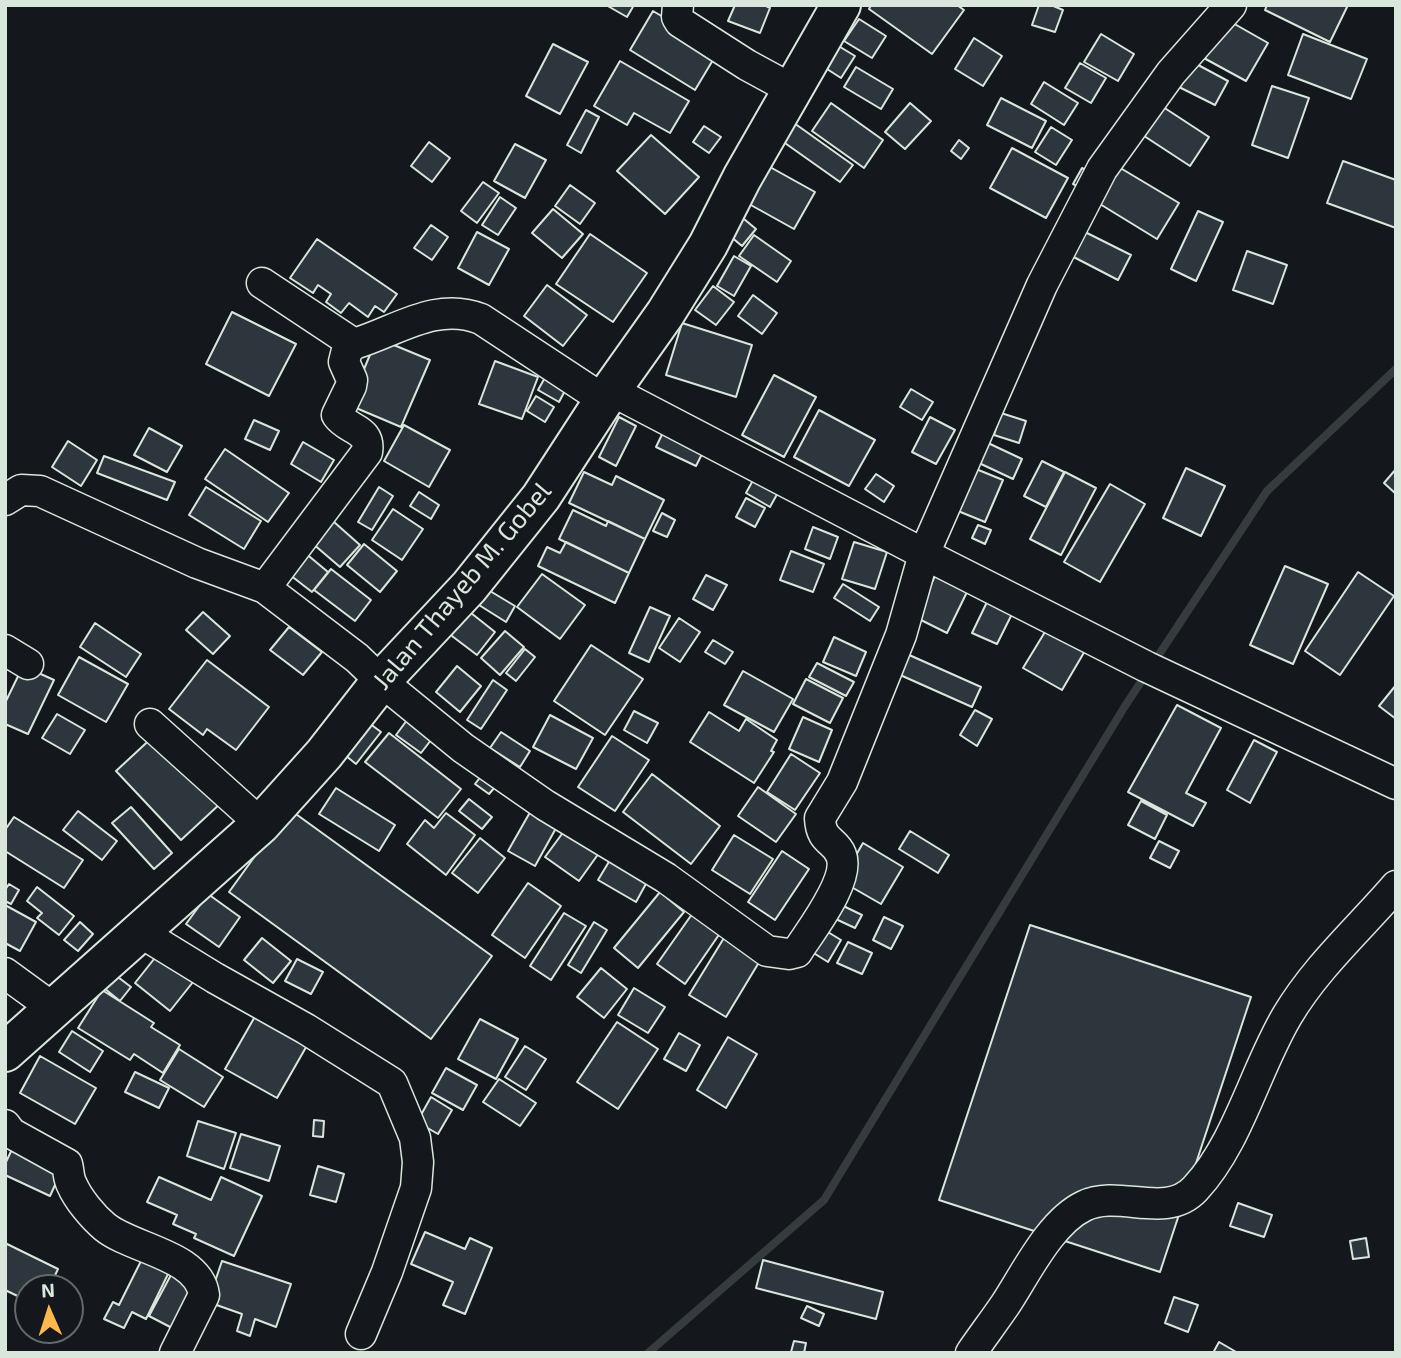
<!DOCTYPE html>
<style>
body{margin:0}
#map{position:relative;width:1401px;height:1358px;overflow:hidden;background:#14181c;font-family:"Exo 2",sans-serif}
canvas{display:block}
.frame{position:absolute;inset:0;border:7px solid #d8e6dc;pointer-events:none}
.north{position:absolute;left:14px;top:1274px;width:70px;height:70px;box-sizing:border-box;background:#14181c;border:2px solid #626a69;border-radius:50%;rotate:357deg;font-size:19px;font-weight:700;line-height:28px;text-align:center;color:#d8e6dc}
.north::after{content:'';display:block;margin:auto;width:24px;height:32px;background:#ffb74d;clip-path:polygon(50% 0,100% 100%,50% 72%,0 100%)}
</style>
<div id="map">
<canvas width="1401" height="1358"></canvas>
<div class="frame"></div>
<div class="north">N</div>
</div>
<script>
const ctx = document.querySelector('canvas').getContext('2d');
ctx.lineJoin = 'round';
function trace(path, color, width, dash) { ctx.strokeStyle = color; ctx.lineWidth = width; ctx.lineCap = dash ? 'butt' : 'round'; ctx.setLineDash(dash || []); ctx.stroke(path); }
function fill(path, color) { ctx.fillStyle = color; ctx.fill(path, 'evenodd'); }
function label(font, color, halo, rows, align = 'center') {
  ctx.font = font + ' "Exo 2",sans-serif'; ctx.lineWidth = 5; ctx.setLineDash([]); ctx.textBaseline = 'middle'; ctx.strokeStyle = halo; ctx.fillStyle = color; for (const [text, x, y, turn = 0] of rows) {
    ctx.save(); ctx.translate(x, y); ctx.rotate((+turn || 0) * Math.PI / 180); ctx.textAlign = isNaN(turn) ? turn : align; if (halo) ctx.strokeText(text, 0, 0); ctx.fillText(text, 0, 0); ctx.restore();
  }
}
trace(new Path2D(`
 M648,1353L824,1200L1125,706L1267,491L1396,369`), '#363b3e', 8);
const building = new Path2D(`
 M606,5H634L627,17Z
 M735,5H764L770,8L760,33L728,21Z
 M871,5H957L964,10L932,54L869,9Z
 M1039,5H1051L1063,10L1055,32L1032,25Z
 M1267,5H1348L1330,42L1265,10Z
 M653,11L719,50L695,90L630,50Z
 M1224,18L1268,43L1246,81L1202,57Z
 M859,19L886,36L872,58L844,41Z
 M1101,34L1134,54L1118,81L1084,62Z
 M1303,34L1367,59L1351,99L1288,75Z
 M974,38L1002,56L983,86L955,69Z
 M827,39L855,56L841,78L813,60Z
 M553,44L588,62L560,114L526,96Z
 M1187,59L1228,81L1215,105L1173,84Z
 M620,61L689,101L670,133L634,113L627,125L594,106Z
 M1080,63L1106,78L1091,103L1065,88Z
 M856,67L893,89L881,109L844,87Z
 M1044,82L1078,103L1064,125L1031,104Z
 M1272,86L1309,98L1288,158L1252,145Z
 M1001,98L1046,121L1032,148L987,125Z
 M831,103L883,140L864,168L812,131Z
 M910,103L931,121L905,149L885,132Z
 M1157,103L1209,137L1190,166L1138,132Z
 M586,110L599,117L581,153L567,145Z
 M787,118L853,165L840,182L775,136Z
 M704,126L721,137L709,153L693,142Z
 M1051,127L1072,140L1056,165L1035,152Z
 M651,135L699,177L665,214L617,171Z
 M959,140L969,148L961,159L951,151Z
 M429,142L450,158L432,182L411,166Z
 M515,144L546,160L525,198L494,181Z
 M1012,148L1068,178L1046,218L990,188Z
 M1343,161L1396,180V228L1327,203Z
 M1117,166L1179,203L1157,239L1095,201Z
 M770,167L815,192L794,229L749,204Z
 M1082,168L1095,175L1087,191L1073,184Z
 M483,182L499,193L477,223L461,211Z
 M570,185L595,203L580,224L555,206Z
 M500,197L516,208L498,235L482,225Z
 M553,209L583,234L562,258L532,233Z
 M1198,211L1223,222L1196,281L1171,269Z
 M738,214L756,229L742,246L724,231Z
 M431,225L448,237L432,260L414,248Z
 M1077,228L1131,255L1118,280L1064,252Z
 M477,232L509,249L489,285L458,268Z
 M590,234L647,273L613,322L556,284Z
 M754,235L791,261L777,282L739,256Z
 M317,239L397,294L384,312L375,306L368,317L349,303L341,313L326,302L331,294L318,285L313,293L290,278Z
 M1247,251L1287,265L1273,304L1233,290Z
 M734,256L751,266L734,296L717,286Z
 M547,285L587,315L563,346L524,316Z
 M713,286L734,302L716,325L695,310Z
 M753,295L777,313L762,334L738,316Z
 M232,312L296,344L269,396L206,364Z
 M682,323L752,345L736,397L666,375Z
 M377,338L430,360L401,427L349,405Z
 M495,361L538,377L522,419L479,404Z
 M547,374L568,385L559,402L538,390Z
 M774,375L816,397L784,457L742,435Z
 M911,389L933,402L922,420L900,407Z
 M536,396L554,407L545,422L527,411Z
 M819,410L875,440L849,486L794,457Z
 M1001,413L1026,421L1019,443L994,435Z
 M619,417L636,426L616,466L599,457Z
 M930,417L955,430L936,464L912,452Z
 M254,420L279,431L270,450L245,439Z
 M668,422L708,442L696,466L656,447Z
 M404,425L450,450L429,487L384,461Z
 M149,428L182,446L167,472L134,455Z
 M68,441L97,460L81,486L52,467Z
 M303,442L334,460L321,482L291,464Z
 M988,443L1022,459L1013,479L979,463Z
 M225,449L289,493L268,522L205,479Z
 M104,456L175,482L167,500L97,473Z
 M1042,461L1064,472L1046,507L1024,496Z
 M1186,468L1225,486L1201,536L1163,518Z
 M976,469L1003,480L985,522L958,511Z
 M1396,469V494L1384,483Z
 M584,472L612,485L616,476L664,500L645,539L569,503Z
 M1065,472L1096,488L1061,555L1030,539Z
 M757,473L781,487L770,507L746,493Z
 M876,474L894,486L884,502L865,489Z
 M1110,484L1145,504L1100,582L1064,562Z
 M206,487L261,521L244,549L189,515Z
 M379,487L393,496L372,530L358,522Z
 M419,492L439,505L431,519L410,506Z
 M746,498L765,508L755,527L736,517Z
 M393,509L423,529L402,560L372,540Z
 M573,510L606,526L608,521L645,539L629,573L559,539Z
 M662,513L675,520L667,537L653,531Z
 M325,514L360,545L340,567L305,537Z
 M978,525L991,530L985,544L972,538Z
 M813,527L838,537L830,559L805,549Z
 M566,542L629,573L615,603L538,566L547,547L560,553Z
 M854,542L887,552L875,589L842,579Z
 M364,544L397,571L380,592L347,565Z
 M298,547L328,572L312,592L281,568Z
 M791,551L824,564L813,592L780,580Z
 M1285,566L1328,584L1293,664L1250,645Z
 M331,569L371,600L355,621L314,590Z
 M1358,572L1394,596L1340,675L1305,651Z
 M542,574L585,605L560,639L517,607Z
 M706,575L727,585L713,610L693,599Z
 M935,576L967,592L947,633L915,617Z
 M843,584L879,607L870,621L834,598Z
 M480,585L515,606L506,622L471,600Z
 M987,602L1012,614L997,644L972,633Z
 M650,607L670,616L649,662L629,653Z
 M466,609L495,632L477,655L448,633Z
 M203,612L230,636L213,654L186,630Z
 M679,618L700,632L680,662L659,648Z
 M1051,622L1089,644L1062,690L1023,668Z
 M95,623L141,654L126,677L80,647Z
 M289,627L322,652L303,675L270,650Z
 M505,631L524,647L500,675L481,658Z
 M834,637L866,652L856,676L823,662Z
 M713,640L733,652L725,664L705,652Z
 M591,645L643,679L605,735L554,701Z
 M525,649L535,657L516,681L506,673Z
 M898,650L981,687L972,707L889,670Z
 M79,657L128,684L106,722L58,695Z
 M207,660L269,707L236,750L207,729L203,735L169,709Z
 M817,663L854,682L846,696L809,677Z
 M23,666L54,680L28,734L5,724V703Z
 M457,666L481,686L460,712L436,692Z
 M743,671L793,699L774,732L724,705Z
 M806,679L843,698L830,723L793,704Z
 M493,680L507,690L481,729L467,720Z
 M1396,685V719L1379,706Z
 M1177,705L1221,728L1186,793L1206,803L1193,826L1128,792Z
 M975,710L992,719L977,746L960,735Z
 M634,711L658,723L647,743L624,730Z
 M413,712L438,731L421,753L396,735Z
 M709,712L739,731L746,719L777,740L771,751L774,752L754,783L690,742Z
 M57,714L85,730L70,754L42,738Z
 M550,715L593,738L576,769L533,747Z
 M803,717L832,730L819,762L789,749Z
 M365,720L381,732L356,764L340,751Z
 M501,732L530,751L520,767L490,748Z
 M157,733L222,802L181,840L116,771Z
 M389,733L461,789L438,818L365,762Z
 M612,736L649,760L615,811L578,787Z
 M1254,740L1277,752L1250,803L1227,790Z
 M791,754L820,773L795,810L767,792Z
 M488,767L502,779L489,794L475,784Z
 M652,774L720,826L691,864L623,812Z
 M758,787L796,814L776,842L738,816Z
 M336,788L395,825L379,851L319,814Z
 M469,799L492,817L482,829L459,811Z
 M1141,801L1167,815L1155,839L1128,825Z
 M131,807L172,853L154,869L112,823Z
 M533,807L560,821L535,866L508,851Z
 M289,809L492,956L431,1039L229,892Z
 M78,811L117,841L102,860L63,830Z
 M446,813L475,835L446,875L407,844L425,820L434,828Z
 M14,817L83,860L64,888L5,851V830Z
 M570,823L604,846L579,881L545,857Z
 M910,831L949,855L938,873L899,849Z
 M734,835L773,859L750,894L712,870Z
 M480,838L505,858L478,893L452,873Z
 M1159,841L1179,851L1170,868L1150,858Z
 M863,843L903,867L881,904L841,881Z
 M616,850L653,871L636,902L598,880Z
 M782,851L809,869L775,920L748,902Z
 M528,883L561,906L525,958L492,935Z
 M9,884L19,890L11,904L5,901V890Z
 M37,887L74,916L59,935L37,918L42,913L27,901Z
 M660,892L684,912L638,968L614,948Z
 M208,894L240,917L219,947L186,924Z
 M831,900L862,915L855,928L825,914Z
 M5,905L36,922L20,951L5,943Z
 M697,907L725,926L685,984L657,964Z
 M564,913L586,926L551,980L530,966Z
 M884,917L903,926L891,949L873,940Z
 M80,922L93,934L78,951L64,940Z
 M594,922L607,930L581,973L568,965Z
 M1030,925L1251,997L1160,1272L939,1200Z
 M818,926L841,940L828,962L804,947Z
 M727,933L764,954L726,1017L689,995Z
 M262,938L291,961L273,983L244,960Z
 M848,942L872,953L862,974L837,963Z
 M158,954L193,982L170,1011L135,983Z
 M297,959L323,972L311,994L285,981Z
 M601,968L627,989L604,1018L577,997Z
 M110,971L131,987L120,1001L99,984Z
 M634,988L665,1007L648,1033L618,1015Z
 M102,990L154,1023L151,1027L180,1045L163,1073L134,1054L130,1060L78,1028Z
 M261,1006L313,1035L277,1098L225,1069Z
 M480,1019L518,1039L496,1079L458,1059Z
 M617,1022L658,1049L618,1109L577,1082Z
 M72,1031L103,1051L90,1072L59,1052Z
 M679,1033L700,1045L686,1071L664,1059Z
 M728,1037L757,1054L726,1108L697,1090Z
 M525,1046L546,1059L526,1090L505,1077Z
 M179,1049L223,1077L204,1107L160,1080Z
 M40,1056L96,1088L75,1124L20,1093Z
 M446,1068L477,1085L463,1110L432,1093Z
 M135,1072L169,1088L159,1108L125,1092Z
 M499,1079L536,1103L520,1126L483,1102Z
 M431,1097L452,1110L438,1134L417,1122Z
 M314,1120L324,1121L323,1137L313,1136Z
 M198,1121L236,1133L224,1169L187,1156Z
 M241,1134L280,1146L269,1181L230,1168Z
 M16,1141L65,1163L50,1196L5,1175V1164Z
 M318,1166L344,1174L336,1202L310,1195Z
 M159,1177L211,1200L221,1177L262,1196L234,1256L194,1238L196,1234L173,1224L177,1215L147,1202Z
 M1238,1203L1272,1215L1264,1237L1230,1226Z
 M425,1232L465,1249L470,1238L492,1248L465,1314L443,1305L453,1282L411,1264Z
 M1366,1238L1369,1257L1353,1259L1350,1241Z
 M5,1243L58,1269L49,1288H28V1301L5,1290Z
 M144,1255L171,1268L146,1319L132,1312L124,1328L104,1319L113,1302L119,1305Z
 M763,1260L883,1292L876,1319L756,1288Z
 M222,1261L291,1284L276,1327L255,1319L250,1336L237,1331L242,1314L208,1302Z
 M172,1273L197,1286L174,1329L149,1316Z
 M1174,1297L1198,1305L1188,1332L1165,1323Z
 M807,1306L824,1314L819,1326L801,1318Z
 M794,1341L806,1343L804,1353L791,1352Z
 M1219,1342L1238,1353H1213Z`);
fill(building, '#2c363c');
trace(building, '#d8e6dc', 2);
const minor = new Path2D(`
 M678,5L677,17L680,22L747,65L793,90
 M262,283L354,344
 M612,391L924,554L1147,667L1396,784
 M5,500L21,490L40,491L197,563L265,588L357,658L381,681L463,748L545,805L666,878L767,951L789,954L797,952C810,931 851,880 841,855C835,839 821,843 820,818L842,782L901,635L924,554L1042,285L1102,169L1171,73L1231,5
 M265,588L367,452C371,428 348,431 337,415L351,386L352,380L344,362L347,350L354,344C397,331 436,301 481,319L604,400
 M5,650L28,664
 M150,724L261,824
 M140,932L215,978L306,1029L392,1083L415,1138L418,1162L416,1188L387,1272L361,1334
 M5,973L53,1008
 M5,1125L11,1133L67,1164C69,1171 68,1178 72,1185C78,1199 93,1217 105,1227C132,1249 199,1255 204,1295L175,1353
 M971,1353C982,1337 994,1321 1005,1305C1025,1275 1050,1222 1084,1206C1119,1189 1166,1220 1195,1189C1238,1143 1255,1070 1287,1016C1316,967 1359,929 1396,886`);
const major = new Path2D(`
 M5,1052L261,824L324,754L381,681L469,587L541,497L604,400L665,314L708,245L742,178L841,5`);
trace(minor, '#d8e6dc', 33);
trace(major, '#d8e6dc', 42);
trace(minor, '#14181c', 30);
trace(major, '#14181c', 38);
label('26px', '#d8e6dc', '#14181c', [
 ["Jalan Thayeb M. Gobel",462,586,-50]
]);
</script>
